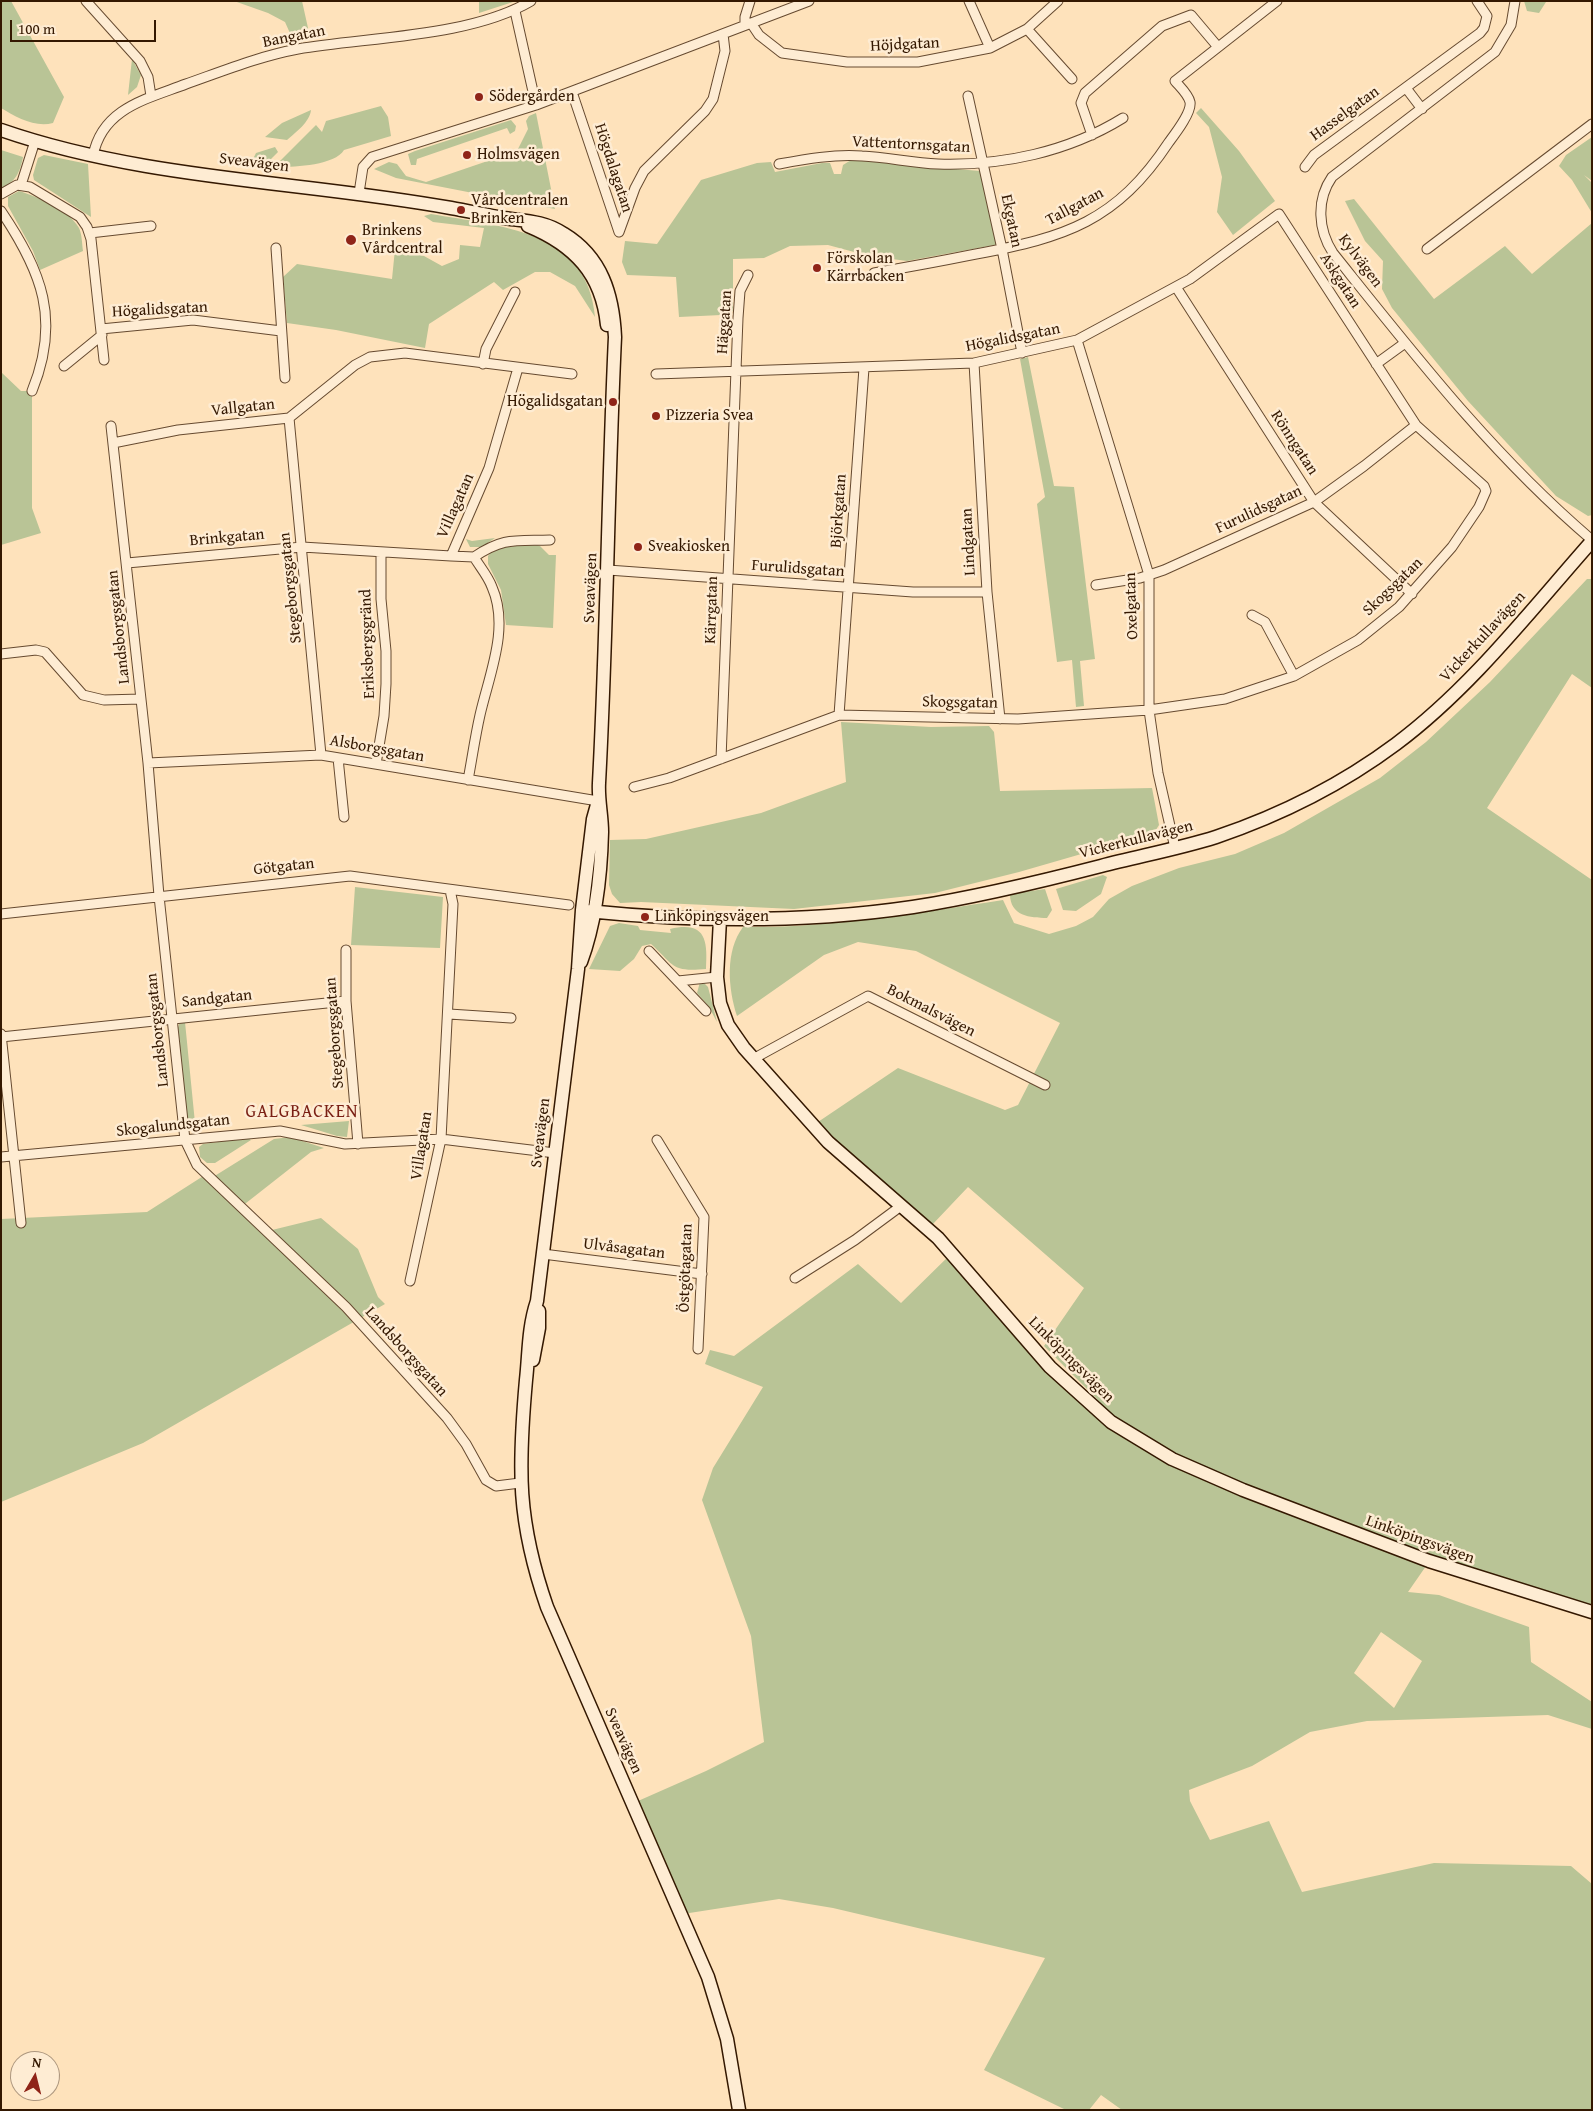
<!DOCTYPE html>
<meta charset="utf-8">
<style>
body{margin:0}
#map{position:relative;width:1593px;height:2111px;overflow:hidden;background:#fee2bb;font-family:"Gentium Book Plus",serif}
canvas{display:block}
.frame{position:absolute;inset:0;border:2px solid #341801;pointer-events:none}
.north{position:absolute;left:10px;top:2051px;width:50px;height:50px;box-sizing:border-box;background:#feecd3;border:1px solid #ad977f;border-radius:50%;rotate:8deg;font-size:14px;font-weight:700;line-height:20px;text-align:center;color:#341801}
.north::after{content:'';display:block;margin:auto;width:18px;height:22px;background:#8f2418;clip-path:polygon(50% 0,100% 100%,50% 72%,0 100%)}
.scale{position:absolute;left:10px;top:20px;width:146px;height:22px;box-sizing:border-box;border:2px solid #341801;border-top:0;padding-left:6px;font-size:15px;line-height:18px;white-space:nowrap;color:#341801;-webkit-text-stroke:4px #feecd3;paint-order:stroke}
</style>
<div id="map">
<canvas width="1593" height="2111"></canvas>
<div class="frame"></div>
<div class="north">N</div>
<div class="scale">100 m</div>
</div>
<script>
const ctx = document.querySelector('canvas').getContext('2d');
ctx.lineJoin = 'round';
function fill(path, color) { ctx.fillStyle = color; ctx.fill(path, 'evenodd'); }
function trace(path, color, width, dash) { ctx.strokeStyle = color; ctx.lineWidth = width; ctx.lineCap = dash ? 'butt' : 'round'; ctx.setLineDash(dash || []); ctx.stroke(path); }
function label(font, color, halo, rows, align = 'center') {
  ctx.font = font + ' "Gentium Book Plus",serif'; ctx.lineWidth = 5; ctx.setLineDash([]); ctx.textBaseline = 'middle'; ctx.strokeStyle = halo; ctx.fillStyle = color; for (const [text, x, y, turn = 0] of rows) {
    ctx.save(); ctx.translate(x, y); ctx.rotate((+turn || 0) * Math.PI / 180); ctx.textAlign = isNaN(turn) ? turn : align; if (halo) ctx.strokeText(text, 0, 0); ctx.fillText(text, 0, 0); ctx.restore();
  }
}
fill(new Path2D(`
 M1,1H11L64,97L53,123C35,128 16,117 1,108Z
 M234,1H302L310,37L293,40L285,22L268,13Z
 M479,1H516L479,13Z
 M1524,1H1546V2L1539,13L1527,11Z
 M132,59L141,75L137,87L128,95Z
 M381,106L388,117L391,136L344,150C335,165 296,167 279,167L277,164L316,125L322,132L326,121Z
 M1201,108L1239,151L1275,201L1233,235L1217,212L1222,177L1209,127L1196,113Z
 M311,110C310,122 295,133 287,140L265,137L282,123Z
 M536,113L555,209L396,178L374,169L389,162L397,164L406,176L426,182L517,151L528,129L526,121L529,116Z
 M511,120L516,126L515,131L510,134L507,128L417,159L416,165H411L408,154L415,151Z
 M1592,137V181L1584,175L1592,183V213L1572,180L1559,166L1566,155Z
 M275,147L278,152L267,163H251L256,153Z
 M1,150L23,157C20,172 16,182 1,188Z
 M44,155L88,164L91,217L34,180L33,175L38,158Z
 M851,160L980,171L1000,244L907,261L869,256L828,245L790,246L764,258L733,259V311L721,315L679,317L676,277L627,275L622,262L625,241L657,244L701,180L757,163L771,162L775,172L822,163H830L834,174H841L843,165Z
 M19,191C40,198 67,208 79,228C82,234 82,244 83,251L40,270L33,251L8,206V197Z
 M1354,199L1434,299L1505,246L1532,274L1592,223V515L1588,516L1556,496L1468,401L1392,308L1382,289L1383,261L1365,241L1345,201Z
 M431,214C499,226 588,230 595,317L575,286L550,272H535L503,290L494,282L429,324L425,348L336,330L287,323L283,277L297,264L392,279L395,249L424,256L442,266L459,259L460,245L480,247L484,228L433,222L424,216Z
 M1028,357L1054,486L1074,487L1095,659L1080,661L1084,706L1076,707L1072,660L1057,662L1037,504L1045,497L1020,359Z
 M1,372L21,391H32V508L41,533L1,545Z
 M495,538L482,547H470L466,539L472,541Z
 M535,544L540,546L549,555H556L553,628L506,625L501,590L488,564V556L494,548Z
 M1587,579H1592V688L1572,674L1487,808L1592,880V1605L1433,1556L1408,1592L1439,1595L1529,1627L1531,1662L1592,1702V1729L1548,1715L1367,1721L1310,1732L1252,1766L1189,1790L1190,1801L1210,1840L1269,1821L1302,1892L1434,1863L1571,1866L1592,1884V2110H1122L1101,2095L1089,2110H1066L984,2070L1045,1958L833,1908L779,1899L683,1914L638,1801L706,1771L764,1742L751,1636L702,1500L713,1468L763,1387L705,1364L710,1350L734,1356L858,1264L901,1303L956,1249L1032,1356L1098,1400L1044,1346L1084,1288L968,1187L932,1225L815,1124L898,1068L1005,1110L1018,1105L1060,1023L916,951L858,942L824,955L737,1016C728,988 725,951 743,927C831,928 917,913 1003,900L1014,923L1049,934L1076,926L1093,917L1109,899L1132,886L1179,868L1235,854L1284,833L1380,778L1426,742L1490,682ZM1381,1632L1422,1661L1394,1708L1354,1673Z
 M841,722L931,727L989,726L994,732L1000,791L1152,788L1159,825L1154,833L1019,872L935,893L794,909L641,902L620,903L612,894L609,885L610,840L646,839L761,813L846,782Z
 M1103,875L1107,877L1101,894L1076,911L1063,910L1056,889Z
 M355,887L443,897L440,948L351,945Z
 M1045,889L1052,910L1047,918C1030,918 1010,916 1010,894Z
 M619,923L638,926L640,930L671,933L670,929C705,921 708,939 706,969C671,972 675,966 651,944L642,946L634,959L620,971L589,969L610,926Z
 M700,982L704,983L708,987L717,1022L709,1007L697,993Z
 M185,1022L196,1133L191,1131L188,1123L178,1028L179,1024Z
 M349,1121L347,1137L337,1136L301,1125Z
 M290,1137L324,1148L311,1152L241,1207L272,1230L321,1218L358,1249L378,1297L385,1304L143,1443L1,1502V1219L147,1212L208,1173L213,1177L274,1139Z
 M248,1138L251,1140L215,1163H207L200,1157L199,1147L203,1144Z`), '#b9c496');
const minor = new Path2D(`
 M86,1L140,61L148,77L151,96
 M969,1L990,48
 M1515,1L1511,25L1495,52L1332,177C1316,200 1318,230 1333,253C1414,354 1493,456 1592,540
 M515,11L536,105
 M751,23L759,35L782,53L847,62H918L990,48L1027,29L1058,1
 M745,25V17L750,1
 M1027,29L1072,79
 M1406,88L1422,109
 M572,92L619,232
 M968,96L1002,249L1022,353
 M1092,135L1081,103L1085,93L1162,26L1191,15L1218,47
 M93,156C102,108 147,99 186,84C223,71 260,56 298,49C369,37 470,37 531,1
 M779,164C806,159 834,154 862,156C887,157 912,163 938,164C1002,166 1068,152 1123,118
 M1305,167L1314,155L1480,33L1484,28L1487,16L1477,1
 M21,185L35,141
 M359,193L363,167L372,157L536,105L809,1
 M1,194L17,185L30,187L80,217L87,227L91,239L104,360
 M1,211C42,272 61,320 32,391
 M619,232L635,188L644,171L705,111L713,99L725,51L723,34
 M90,233L151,226
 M276,248L285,378
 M1427,249L1592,124
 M874,273C908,267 942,261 976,254C1066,237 1116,222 1169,142C1175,134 1192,112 1190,102C1188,94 1180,87 1175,81L1277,1
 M1176,287L1314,502L1412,594
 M101,329L193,320L281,331
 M1077,340L1149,575V710L1158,773L1175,848
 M974,363L987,592L1000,719
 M483,364L486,349L515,292
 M1376,364L1405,343
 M64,366L102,335
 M289,418L321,755
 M111,426L148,763L159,896L185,1140L197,1165L346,1307L447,1418L466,1444L486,1480L496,1486L520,1483
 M113,443L178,430L289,418L355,365L370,357L405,353L572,374
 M474,557C504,537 515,541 550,540
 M127,563L302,547L451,556
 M608,570L913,592H987
 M1096,585L1140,578L1164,570L1314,502L1364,466L1416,425
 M1252,615L1265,622L1294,676
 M1,654L36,650L45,652L83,695L104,700L141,699
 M839,715L864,368
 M338,758L344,817
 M721,759L738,318L740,291L748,275
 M148,763L321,755L598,801
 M376,764L384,716L386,684V651L381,599V552
 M468,780C472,759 475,737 480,715C489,675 510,628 492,587C488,576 480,567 474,557L451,556L489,468L518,368
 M634,787L669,778L839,715L1018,719L1149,710L1225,699L1294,676L1358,640L1399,607L1452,547L1479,507L1486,491L1484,486L1416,425L1279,214L1190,279L1077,340L974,363L656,374
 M1,914L350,876L569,905
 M346,950V1001L358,1144
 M649,951L706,1011
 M678,981L717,977
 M449,1014L511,1018
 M1,1034L21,1223
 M1,1037L346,1001
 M753,1059L868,996L1045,1085
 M657,1140L704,1217L698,1349
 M1,1157L280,1131L345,1144L441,1139L555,1153
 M543,1254L702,1274
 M795,1278L855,1240L901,1206
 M410,1281L441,1139L453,904L450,890`);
const secondary = new Path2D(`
 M1,130C145,180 302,181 451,208C468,211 486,215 503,218C525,221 545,221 564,234C602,257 613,295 615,337C608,485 607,634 599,783C598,800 602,815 602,832C601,875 596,921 581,962
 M528,226C574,245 602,274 607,325
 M598,801L593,819L582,910L578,969L537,1301C528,1328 529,1353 526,1380C518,1469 517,1521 547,1607L708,1977L727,2039L739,2110
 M587,911C695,922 805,923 913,907C977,897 1039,882 1101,866C1139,856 1178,849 1216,837C1281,815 1341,785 1396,744C1471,688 1530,611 1592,541
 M720,919L717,977L720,1003L728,1025L744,1048L828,1142L938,1238L1050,1367L1111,1422L1172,1459L1243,1490L1429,1561L1592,1612
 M533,1360L539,1328V1311`);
trace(minor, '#664a30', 11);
trace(secondary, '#341801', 15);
trace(minor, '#feecd3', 9);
trace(secondary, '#feecd3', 12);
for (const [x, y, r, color] of [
 [479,97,5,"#8f2418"],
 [467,155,5,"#8f2418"],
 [461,210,5,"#8f2418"],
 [351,240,6,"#8f2418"],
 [817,268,5,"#8f2418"],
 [613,402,5,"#8f2418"],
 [656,416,5,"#8f2418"],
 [638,547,5,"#8f2418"],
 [645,917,5,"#8f2418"]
]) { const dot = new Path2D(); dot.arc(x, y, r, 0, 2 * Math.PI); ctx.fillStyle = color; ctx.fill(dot); trace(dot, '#feecd3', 2); }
label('16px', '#341801', '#feecd3', [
 ["Bangatan",294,37,-11],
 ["Höjdgatan",905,45,-3],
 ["Hasselgatan",1345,114,-36],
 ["Vattentornsgatan",911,145,3],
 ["Sveavägen",254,163,7],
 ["Högdalagatan",613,168,72],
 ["Tallgatan",1075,207,-28],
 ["Ekgatan",1011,221,78],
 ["Kylvägen",1360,261,53],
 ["Askgatan",1340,281,57],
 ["Högalidsgatan",160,310,-3],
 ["Häggatan",725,322,-86],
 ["Högalidsgatan",1013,338,-11],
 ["Vallgatan",243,408,-6],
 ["Rönngatan",1294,443,57],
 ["Villagatan",456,506,-66],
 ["Furulidsgatan",1259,510,-25],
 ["Björkgatan",839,511,-86],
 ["Brinkgatan",227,538,-5],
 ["Lindgatan",969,542,-93],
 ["Furulidsgatan",798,569,4],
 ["Skogsgatan",1393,587,-44],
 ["Stegeborgsgatan",291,588,-96],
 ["Sveavägen",591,588,-88],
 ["Oxelgatan",1132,606,-92],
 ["Kärrgatan",712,610,-88],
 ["Landsborgsgatan",119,627,-96],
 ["Vickerkullavägen",1483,637,-47],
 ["Eriksbergsgränd",368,644,-92],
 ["Skogsgatan",960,703,1],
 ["Alsborgsgatan",377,749,10],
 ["Vickerkullavägen",1136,840,-14],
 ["Götgatan",284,867,-6],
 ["Sandgatan",217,999,-6],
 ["Bokmalsvägen",931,1011,27],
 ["Landsborgsgatan",158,1030,-96],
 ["Stegeborgsgatan",335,1033,-94],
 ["Skogalundsgatan",173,1126,-6],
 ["Sveavägen",541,1133,-83],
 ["Villagatan",422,1146,-81],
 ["Ulvåsagatan",624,1249,7],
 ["Östgötagatan",686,1268,-88],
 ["Landsborgsgatan",406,1352,48],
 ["Linköpingsvägen",1071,1360,45],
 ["Linköpingsvägen",1420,1540,20],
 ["Sveavägen",623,1741,66]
]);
label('16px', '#341801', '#feecd3', [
 ["Södergården",489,97],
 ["Holmsvägen",477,155],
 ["Vårdcentralen",471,201],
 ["Brinken",471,219],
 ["Brinkens",362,231],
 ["Vårdcentral",362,249],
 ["Förskolan",827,259],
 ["Kärrbacken",827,277],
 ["Högalidsgatan",603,402,"right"],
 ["Pizzeria Svea",666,416],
 ["Sveakiosken",648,547],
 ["Linköpingsvägen",655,917]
], 'left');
ctx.letterSpacing = '1px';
label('18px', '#7a1f14', '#feecd3', [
 ["GALGBACKEN",302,1112]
]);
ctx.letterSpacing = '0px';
</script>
